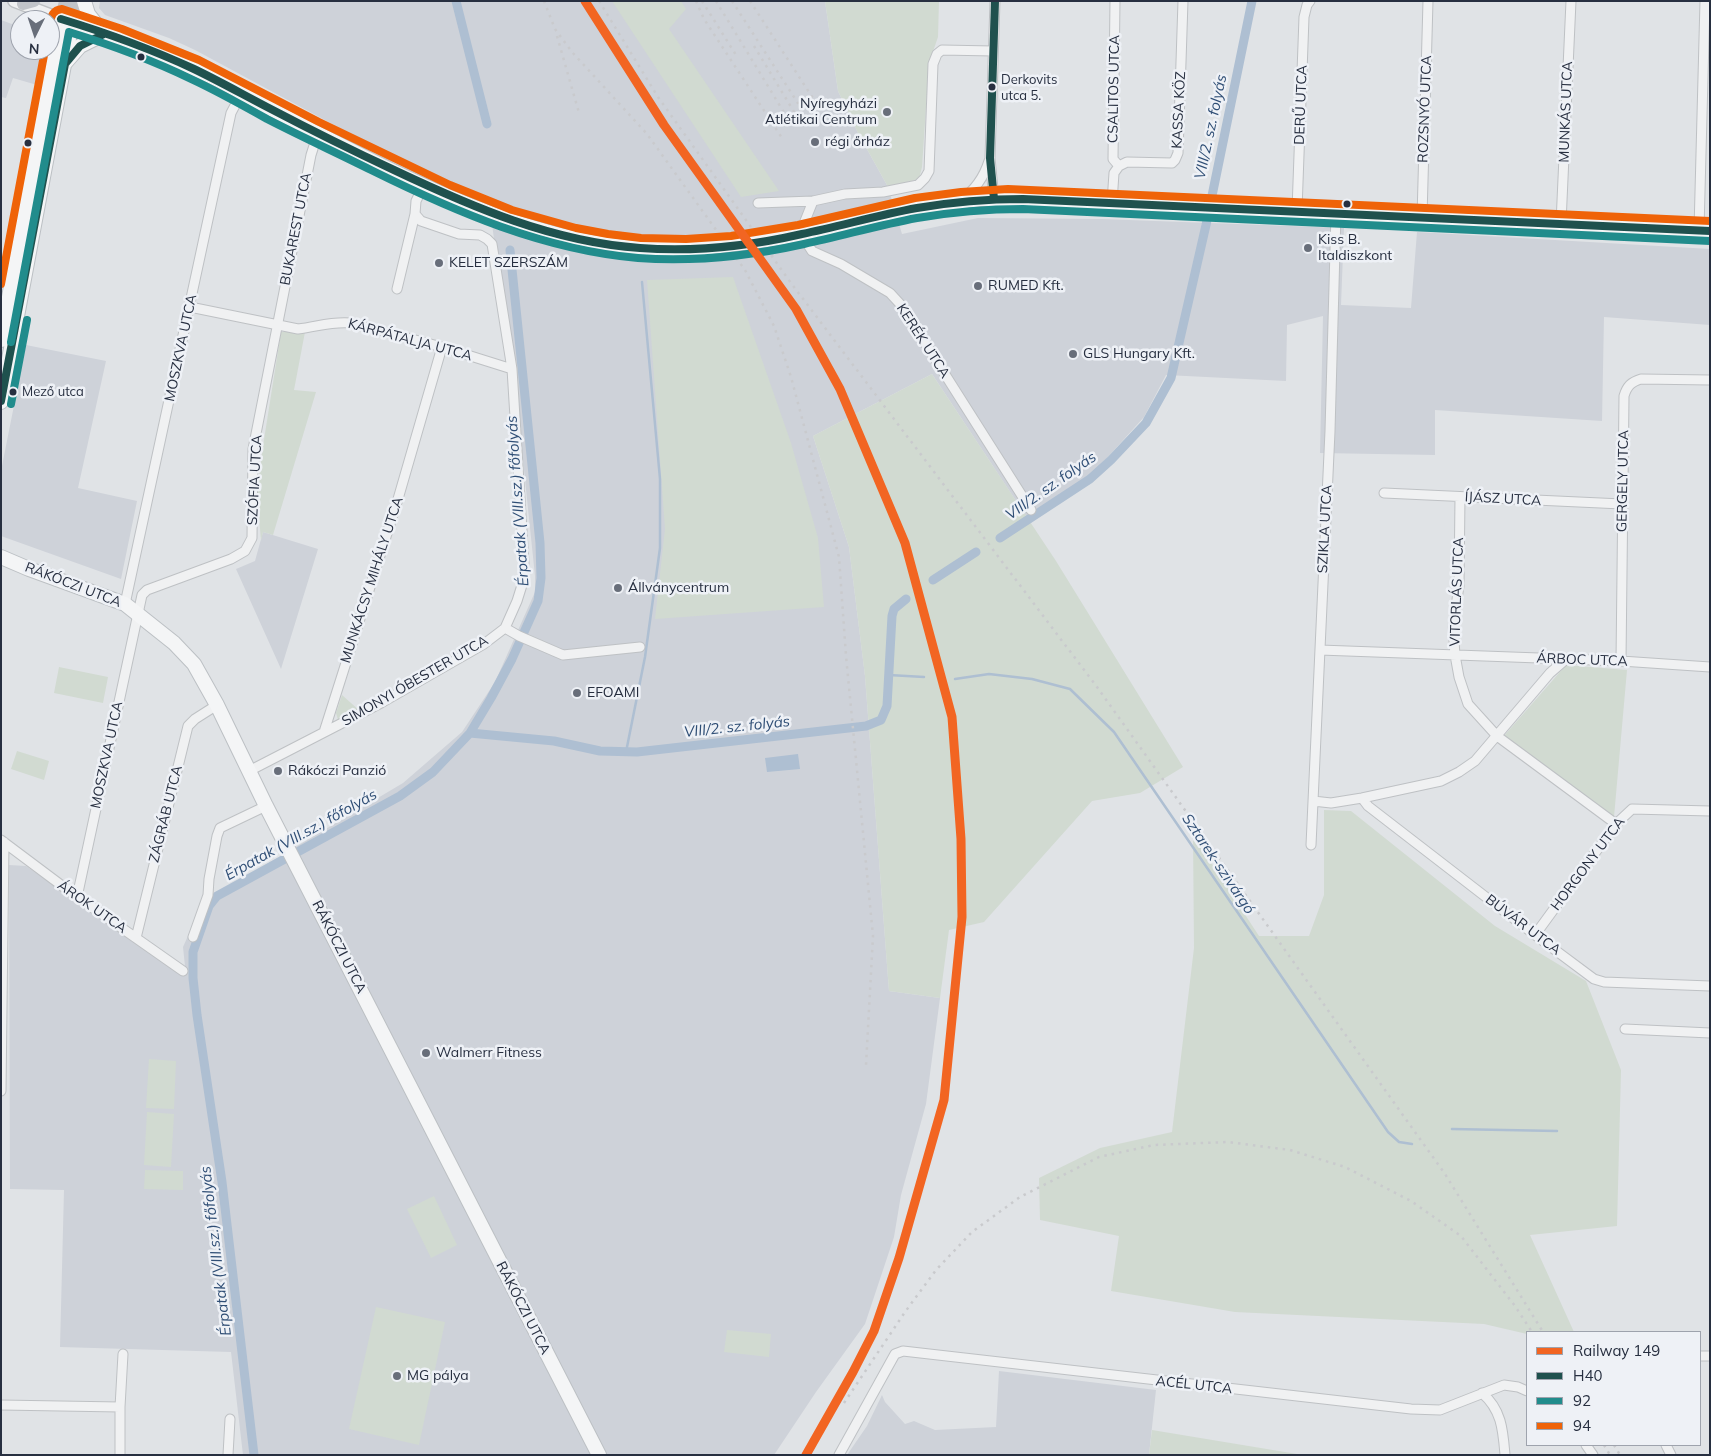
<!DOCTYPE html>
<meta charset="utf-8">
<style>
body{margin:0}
#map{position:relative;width:1711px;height:1456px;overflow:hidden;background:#e0e3e6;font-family:Mulish,sans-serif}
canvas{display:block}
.frame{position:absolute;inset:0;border:2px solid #272f40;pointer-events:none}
.legend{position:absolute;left:1526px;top:1331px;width:175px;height:115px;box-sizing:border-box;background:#eef1f6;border:1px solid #9ea3ad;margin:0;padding:6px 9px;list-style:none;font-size:15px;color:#272f40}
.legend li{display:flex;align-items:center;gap:10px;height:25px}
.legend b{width:25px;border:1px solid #9ea3ad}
.north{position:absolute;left:10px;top:10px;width:50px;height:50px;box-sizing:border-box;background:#eef1f6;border:1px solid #9ea3ad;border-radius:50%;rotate:184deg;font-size:14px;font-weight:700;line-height:20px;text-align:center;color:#272f40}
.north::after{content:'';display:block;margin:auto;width:18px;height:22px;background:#686e7a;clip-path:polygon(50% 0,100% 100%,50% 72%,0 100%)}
</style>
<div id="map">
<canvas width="1711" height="1456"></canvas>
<div class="frame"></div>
<ul class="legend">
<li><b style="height:6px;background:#f26522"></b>Railway 149</li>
<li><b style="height:6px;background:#1f514e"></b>H40</li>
<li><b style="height:6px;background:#218c8c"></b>92</li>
<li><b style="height:6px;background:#ef6308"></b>94</li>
</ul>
<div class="north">N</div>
</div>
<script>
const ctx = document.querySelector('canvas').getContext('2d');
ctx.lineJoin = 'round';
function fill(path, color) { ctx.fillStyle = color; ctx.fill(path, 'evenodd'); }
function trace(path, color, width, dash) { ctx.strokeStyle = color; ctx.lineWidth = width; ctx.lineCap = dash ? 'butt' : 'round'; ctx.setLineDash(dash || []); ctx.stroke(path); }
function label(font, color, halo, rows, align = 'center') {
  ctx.font = font + ' Mulish,sans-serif'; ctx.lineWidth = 5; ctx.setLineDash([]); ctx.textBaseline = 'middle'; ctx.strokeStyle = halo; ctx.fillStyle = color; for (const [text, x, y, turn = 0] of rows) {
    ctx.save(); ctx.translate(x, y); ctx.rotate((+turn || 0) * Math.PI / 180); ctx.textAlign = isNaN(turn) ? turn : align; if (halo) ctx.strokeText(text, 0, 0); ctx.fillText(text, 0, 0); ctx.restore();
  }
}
fill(new Path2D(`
 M100,1H825L838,91L858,133L888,187L902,234L978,218L1102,219L1344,228L1341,305L1411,308L1417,232L1710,249V325L1604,317L1602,421L1435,410V455L1320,453L1323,316L1287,325L1286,381L1166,375L1144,417L1088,479L1026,516L932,374L813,436L849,547L865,676L889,991L940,998L926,1104L901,1195L894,1237L865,1324L816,1392L774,1455H243L231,1352L60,1347L64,1190L10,1189L9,865L26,866L186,976L183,947L203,902L403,783L462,732L495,682L535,592V576L521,441L490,209L195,50L169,38L105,15L99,8Z
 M1,20L20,27V50H44L37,85L13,78L6,98L1,97Z
 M26,345L106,361L78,488L137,501L121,579L1,536V471Z
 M263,532L318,549L281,669L236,569L255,561Z
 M999,1371L1156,1390L1149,1455H847L867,1426L882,1395L885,1402L905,1424L914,1421L935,1430L996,1427Z`), '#ced2d9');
fill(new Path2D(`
 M612,1H681L686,9L669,29L779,191L741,197Z
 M825,1H939L938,37L929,63L922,167L919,179L888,187L858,133L838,91Z
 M733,277L791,443L818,538L824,607L655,619L665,529L647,280Z
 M281,332H305L294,390L316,392L273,535L263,532L261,541L257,492L263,446Z
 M932,374L1056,561L1183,767L1140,793L1092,801L984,922L949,930L940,998L889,991L865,676L849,547L813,436Z
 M1566,665L1627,670L1614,817L1503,737Z
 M59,667L108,677L103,703L54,693Z
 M342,695L360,711L338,720L336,713Z
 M17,751L49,761L44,780L11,769Z
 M1324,810L1351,811L1495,926L1586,981L1621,1070L1617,1226L1530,1235L1574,1332H1527V1334L1484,1324L1235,1312L1111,1291L1119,1236L1040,1220L1039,1178L1100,1148L1172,1132L1194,948L1193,835L1259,936H1309L1324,895Z
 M149,1059L176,1061L174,1109L146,1108Z
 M147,1112L174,1114L171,1167L144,1165Z
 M145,1170L183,1171V1190L144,1189Z
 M434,1196L457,1245L431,1258L407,1209Z
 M376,1307L445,1322L419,1445L349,1429Z
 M727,1330L771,1334L769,1357L724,1352Z
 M1152,1430L1303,1455H1149Z`), '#d1dad1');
fill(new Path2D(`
 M798,754L800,769L767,772L765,758Z`), '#aebfd2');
trace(new Path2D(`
 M889,675L924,677
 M955,679L989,674L1032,679L1070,689L1114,732L1388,1132L1399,1142L1412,1144
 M626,752L645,657L660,548V479L642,282
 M1452,1129L1557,1131`), '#aebfd2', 2.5);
trace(new Path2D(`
 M456,1L487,124
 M1000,538L1090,479L1111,460L1146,423L1171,378L1206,225L1252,1
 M933,580L976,552
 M470,733L554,741L600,751L637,752L866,726L881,720L887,706L892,616L894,609L906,599
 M254,1455L222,1182L197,1015L193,978V952L209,906L217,896L400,796L433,772L470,733L491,698L512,659L538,601L541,578L540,543L510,250`), '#aebfd2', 9);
const minor = new Path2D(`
 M1119,166L1127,162L1172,163L1175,160L1178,153L1183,1
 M994,199L990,158L995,1
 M961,200C975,190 984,177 989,161
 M813,201L805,221V240L812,251L841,264L890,293L901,305L1031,510
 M1112,202L1114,173L1119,166L1113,159L1115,1
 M758,203L813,201L845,194L883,192L918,185L925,178L929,171L933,64L937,54L942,50L993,51
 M1297,210L1304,17L1307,5L1310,1
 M1422,217L1428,1
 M1561,223L1571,1
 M1699,230L1705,1
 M397,289L415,214L416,201L424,185
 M190,307L298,329C317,327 331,321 351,323L442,347L512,369
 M1384,493L1622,504
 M1460,497L1459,586L1453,627L1455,655L1459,677L1468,704L1497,736L1616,824
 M125,604L231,113L241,94
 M505,628L519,636L563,655L640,647
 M1320,650L1621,661L1710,667
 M1621,661L1624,396C1627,386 1631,382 1641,379L1710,380
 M324,732L398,499L442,347
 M249,771L381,703L484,644L505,628L517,601L523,582L524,563L512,369L492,244L487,239L480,235L459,234L421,221L415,214
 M1362,798L1368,806L1535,935L1594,979L1604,982L1710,986
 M1313,801L1331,803L1362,798L1441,781L1459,772L1475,761L1550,673L1565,660
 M1,840L69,891L183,971
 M1311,845L1330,431L1336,213
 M77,897L142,595L147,590L231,559L245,551L252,538L253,449L311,155L318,133
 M1535,935L1616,824L1632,809L1710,811
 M193,937L208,895L209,879L217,836L220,828L266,806
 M136,938L188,726L195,719L217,705
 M1625,1029L1710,1033
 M1,1091L4,842
 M1700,1356H1710
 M1482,1393C1502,1410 1503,1431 1505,1455
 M1,1405L120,1407V1455
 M120,1407L123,1354
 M1586,1445L1593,1455
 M1666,1445L1671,1455
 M228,1455L230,1419
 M839,1455L895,1354L903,1351L1411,1409L1440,1410L1504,1385L1518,1387L1527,1391`);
const tertiary = new Path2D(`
 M14,1L61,19`);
const primary = new Path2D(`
 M84,1L88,14L103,33
 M65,63L80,46L104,34
 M821,230L904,210L980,199H1023L1710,231
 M1,340L61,19C112,34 164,54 212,77C231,86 250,98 269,108C374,162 492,228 610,245C641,250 673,249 704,248
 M1,402L72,22
 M1,557L29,569L125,604L174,643L194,664L217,705L266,806L599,1455`);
trace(minor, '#bec1c4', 11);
trace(tertiary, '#bec1c4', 14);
trace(primary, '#bcc0c4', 16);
trace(minor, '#f0f1f2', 9);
trace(tertiary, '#f0f1f2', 11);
trace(new Path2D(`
 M23,4L34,1
 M61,19L65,1
 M72,22L76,1`), '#c1c4c9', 12);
trace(primary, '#f4f5f6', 14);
trace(new Path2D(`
 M544,1L555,29L572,52L647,134L745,270L774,326L791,377L839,557L846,656L873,936L866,1065
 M599,1L658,97L791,283L1097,687L1445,1174L1543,1332
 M696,1L704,19L782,138
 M702,1L736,55
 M716,1L788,119
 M732,1L803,111
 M750,1L816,103
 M557,36L579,113
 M754,46L796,115
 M844,1403L905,1312L936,1270L972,1232L1020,1197L1099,1157L1154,1145L1228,1142L1290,1150L1345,1167L1411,1201L1461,1236L1515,1306L1532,1332
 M1604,1445L1610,1455
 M1614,1445L1620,1455`), '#c9cacd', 2.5, [2.5, 5]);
const primaryBridge = new Path2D(`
 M704,248L774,239L821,230`);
trace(primaryBridge, '#bcc0c4', 16, []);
trace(primaryBridge, '#f4f5f6', 14);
trace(new Path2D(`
 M61,19C107,33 151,49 194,69C219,81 242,94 267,107C309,129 351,150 394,170C472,207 553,242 640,248C694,252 750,246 802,234C841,226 878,215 917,208C952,202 987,199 1023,199L1710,231
 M994,199L990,158L995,1
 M1,401L65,64L80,46L104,34`), '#1f514e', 8);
trace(new Path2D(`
 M11,342L69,32C111,45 152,60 191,79C217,91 242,105 267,119C302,137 337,153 371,170C456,212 544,250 638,258C693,262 750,256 804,244C842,236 879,225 917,218C952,212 987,209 1023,209L1710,241
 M11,404L27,320`), '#218c8c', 8);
trace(new Path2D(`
 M50,23C51,16 53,10 62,9L122,29L199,60L319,122L450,185L512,210L576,228L608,234L641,238L686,239L731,236L798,225L915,198L961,192L1008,189L1710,221
 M1,284L45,50`), '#ef6308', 8);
trace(new Path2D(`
 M585,1L664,125L796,309L840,389L905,543L952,717L961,839L962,917L944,1100L899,1258L874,1331L853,1372L806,1455`), '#f26522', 9);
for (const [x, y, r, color] of [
 [141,57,4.5,"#272f40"],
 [992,87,4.5,"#272f40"],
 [887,112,5,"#686e7a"],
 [815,142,5,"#686e7a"],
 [28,143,4.5,"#272f40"],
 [1347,204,4.5,"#272f40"],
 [1308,248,5,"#686e7a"],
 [439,263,5,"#686e7a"],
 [978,286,5,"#686e7a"],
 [1073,354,5,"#686e7a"],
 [13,392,4.5,"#272f40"],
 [618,588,5,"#686e7a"],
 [577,693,5,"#686e7a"],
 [278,771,5,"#686e7a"],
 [426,1053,5,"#686e7a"],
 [397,1376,5,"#686e7a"]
]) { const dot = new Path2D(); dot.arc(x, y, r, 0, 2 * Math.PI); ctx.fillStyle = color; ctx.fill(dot); trace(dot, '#eef1f6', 2); }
label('13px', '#272f40', '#eef1f6', [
 ["Derkovits",1001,80],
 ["utca 5.",1001,96],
 ["Mező utca",22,392]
], 'left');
label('14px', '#272f40', '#eef1f6', [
 ["CSALITOS UTCA",1114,89,-89],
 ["DERŰ UTCA",1301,105,-88],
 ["ROZSNYÓ UTCA",1425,109,-88],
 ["KASSA KÖZ",1179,110,-87],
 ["MUNKÁS UTCA",1566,112,-88],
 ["BUKAREST UTCA",296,229,-79],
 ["KÁRPÁTALJA UTCA",410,340,15],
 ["KERÉK UTCA",923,341,57],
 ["MOSZKVA UTCA",181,348,-78],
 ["SZÓFIA UTCA",255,480,-87],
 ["GERGELY UTCA",1623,481,-89],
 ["ÍJÁSZ UTCA",1503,499,3],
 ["SZIKLA UTCA",1325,529,-87],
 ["MUNKÁCSY MIHÁLY UTCA",372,580,-72],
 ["RÁKÓCZI UTCA",73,585,21],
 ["VITORLÁS UTCA",1457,592,-88],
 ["ÁRBOC UTCA",1582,660,2],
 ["SIMONYI ÓBESTER UTCA",415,681,-30],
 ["MOSZKVA UTCA",107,755,-78],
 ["ZÁGRÁB UTCA",166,814,-76],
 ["HORGONY UTCA",1588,864,-53],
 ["ÁROK UTCA",92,907,35],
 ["BÚVÁR UTCA",1523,925,37],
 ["RÁKÓCZI UTCA",339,947,63],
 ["RÁKÓCZI UTCA",523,1308,63],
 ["ACÉL UTCA",1194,1385,6]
]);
label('14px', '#272f40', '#eef1f6', [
 ["Nyíregyházi",877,104,"right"],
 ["Atlétikai Centrum",877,120,"right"],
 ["régi őrház",825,142],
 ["Kiss B.",1318,240],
 ["Italdiszkont",1318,256],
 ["KELET SZERSZÁM",449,263],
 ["RUMED Kft.",988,286],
 ["GLS Hungary Kft.",1083,354],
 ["Állványcentrum",628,588],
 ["EFOAMI",587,693],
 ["Rákóczi Panzió",288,771],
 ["Walmerr Fitness",436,1053],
 ["MG pálya",407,1376]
], 'left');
label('italic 15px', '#2f4e75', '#eef1f6', [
 ["VIII/2. sz. folyás",1211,127,-78],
 ["VIII/2. sz. folyás",1051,486,-35],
 ["Érpatak (VIII.sz.) főfolyás",518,501,-94],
 ["VIII/2. sz. folyás",737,727,-6],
 ["Érpatak (VIII.sz.) főfolyás",301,835,-29],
 ["Sztarek-szivárgó",1218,864,56],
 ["Érpatak (VIII.sz.) főfolyás",216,1251,-97]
]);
</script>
